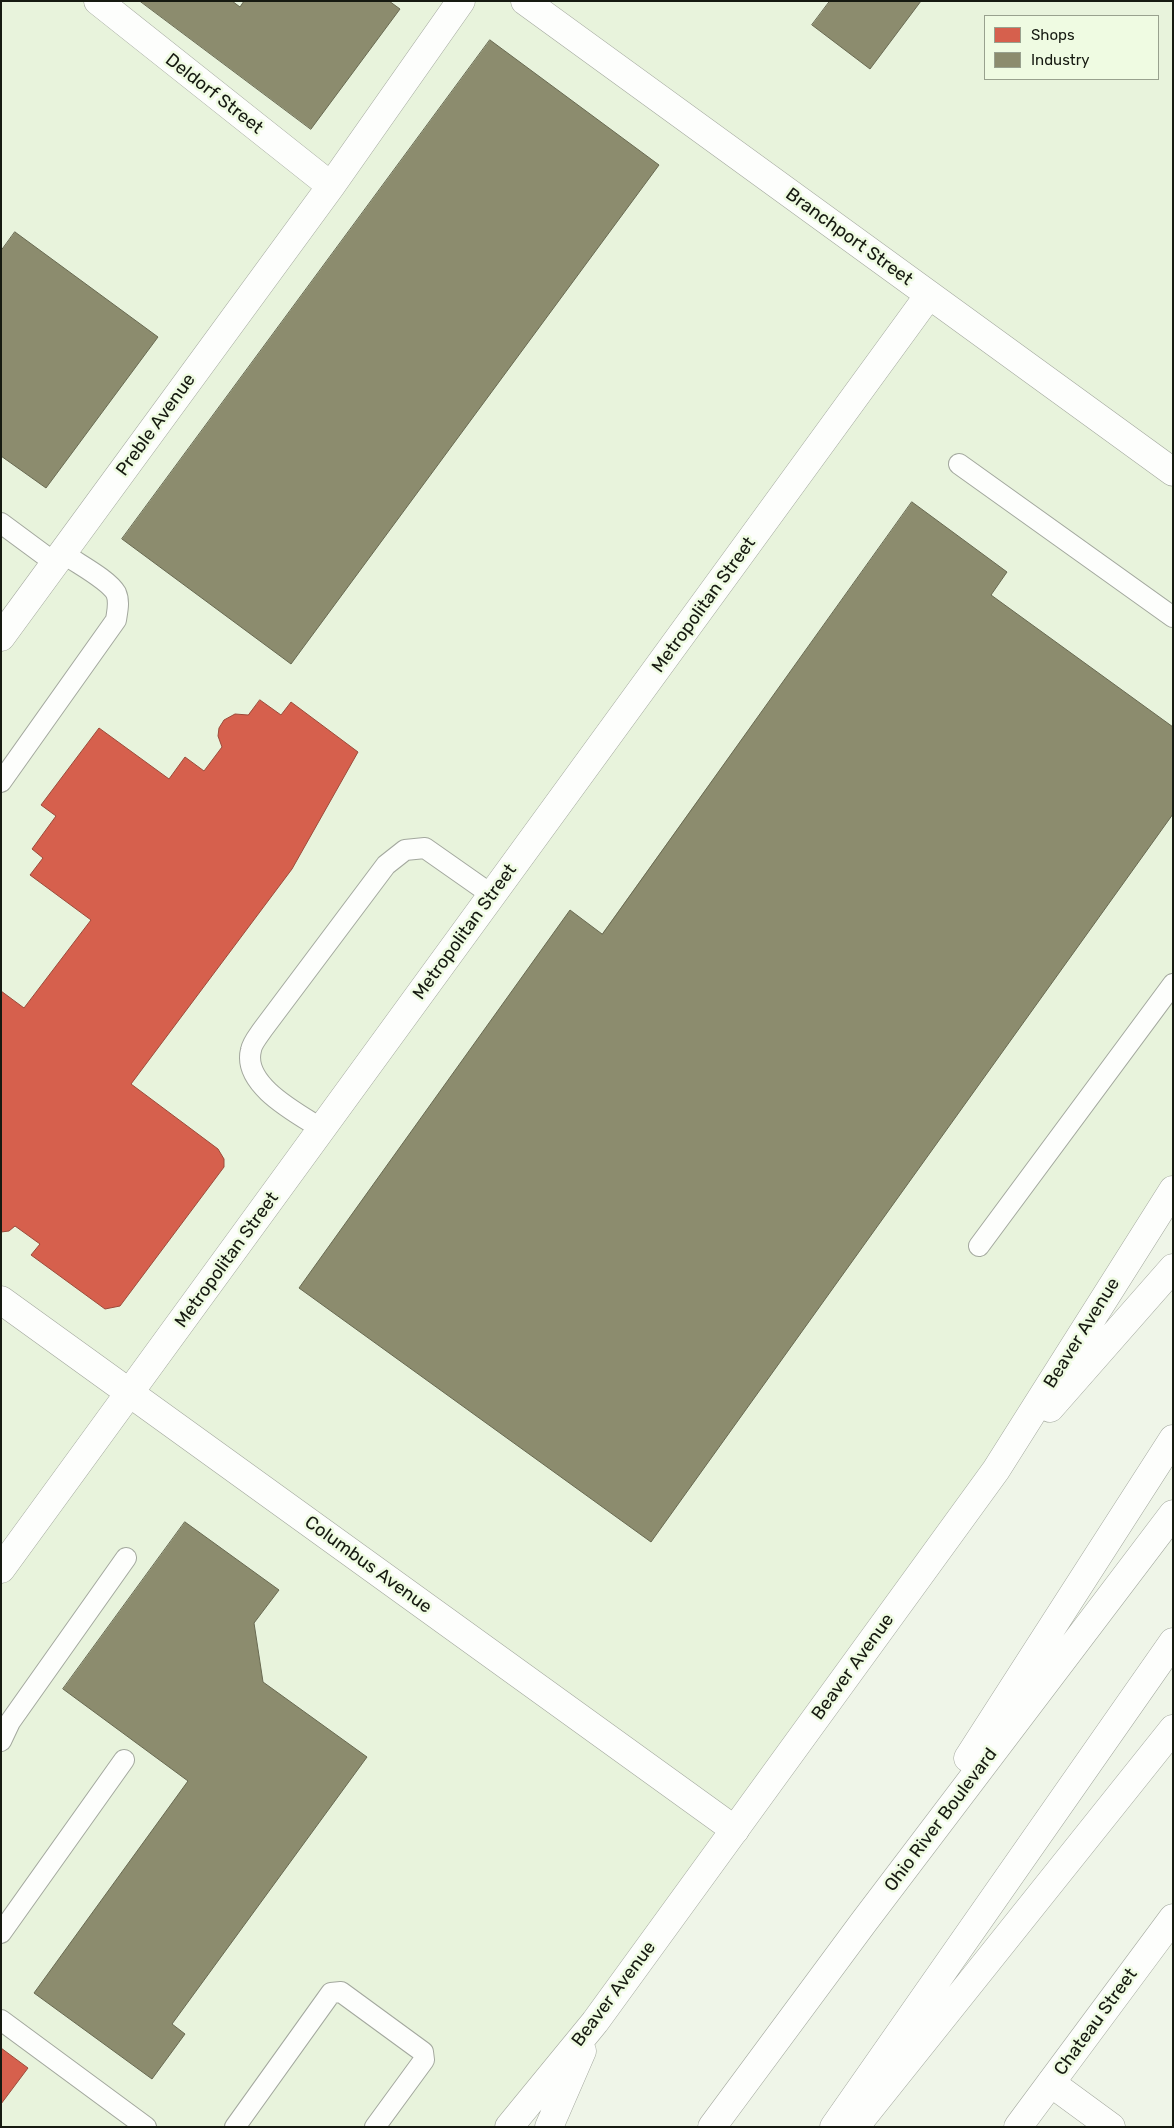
<!DOCTYPE html>
<style>
body{margin:0}
#map{position:relative;width:1174px;height:2128px;overflow:hidden;background:#eff5e8;font-family:Rubik,sans-serif}
canvas{display:block}
.frame{position:absolute;inset:0;border:2px solid #161a11;pointer-events:none}
.legend{position:absolute;left:984px;top:15px;width:175px;height:65px;box-sizing:border-box;background:#effbe2;border:1px solid #98a18e;margin:0;padding:6px 9px;list-style:none;font-size:15px;color:#161a11}
.legend li{display:flex;align-items:center;gap:10px;height:25px}
.legend b{width:25px;border:1px solid #98a18e}
</style>
<div id="map">
<canvas width="1174" height="2128"></canvas>
<div class="frame"></div>
<ul class="legend">
<li><b style="height:14px;background:#d6604d"></b>Shops</li>
<li><b style="height:14px;background:#8c8c6e"></b>Industry</li>
</ul>
</div>
<script>
const ctx = document.querySelector('canvas').getContext('2d');
ctx.lineJoin = 'round';
function fill(path, color) { ctx.fillStyle = color; ctx.fill(path, 'evenodd'); }
function trace(path, color, width, dash) { ctx.strokeStyle = color; ctx.lineWidth = width; ctx.lineCap = dash ? 'butt' : 'round'; ctx.setLineDash(dash || []); ctx.stroke(path); }
function label(font, color, halo, rows, align = 'center') {
  ctx.font = font + ' Rubik,sans-serif'; ctx.lineWidth = 5; ctx.setLineDash([]); ctx.textBaseline = 'middle'; ctx.strokeStyle = halo; ctx.fillStyle = color; for (const [text, x, y, turn = 0] of rows) {
    ctx.save(); ctx.translate(x, y); ctx.rotate((+turn || 0) * Math.PI / 180); ctx.textAlign = isNaN(turn) ? turn : align; if (halo) ctx.strokeText(text, 0, 0); ctx.fillText(text, 0, 0); ctx.restore();
  }
}
fill(new Path2D(`
 M1,1H1173V1190L996,1470L509,2127H1ZM985,16H1158V79H985Z`), '#e8f3dc');
const shops = new Path2D(`
 M260,700L281,715L291,702L358,752L292,869L131,1084L218,1149L224,1159V1167L120,1306L105,1309L31,1255L40,1244L15,1226L9,1231L1,1232V991L24,1008L91,920L30,875L43,858L32,849L56,816L41,805L99,728L169,779L185,757L204,771L222,747L218,736L219,728L224,720L235,714L248,715Z
 M1,2048L28,2068L1,2104Z`);
fill(shops, '#d6604d');
trace(shops, '#9c4b3b', 1);
const industry = new Path2D(`
 M140,1H232L240,7L244,1H389L400,9L311,129Z
 M830,1H921L870,69L812,25Z
 M490,40L659,165L291,664L122,539Z
 M15,232L158,337L46,488L1,456V251Z
 M912,502L1007,572L991,595L1173,727V814L651,1542L299,1288L570,910L602,934Z
 M185,1522L279,1590L254,1623L263,1682L367,1757L172,2024L185,2034L152,2079L34,1993L188,1781L63,1689Z`);
fill(industry, '#8c8c6e');
trace(industry, '#696a52', 1);
const lane = new Path2D(`
 M959,464L1173,617
 M1,523L55,563
 M1,782L116,620C117,612 120,602 116,593C108,579 76,563 63,553
 M322,1129C297,1113 242,1085 251,1050C252,1043 259,1035 263,1029L386,865L405,850L425,848L492,895
 M979,1246L1173,984
 M1,1741L10,1722L126,1558
 M1,1933L124,1760
 M1,2020L146,2127
 M235,2127L331,1993L341,1992L423,2052L424,2060L375,2127`);
const street = new Path2D(`
 M98,1L331,186
 M525,1L1173,472
 M1,637L331,186L461,1
 M1,1300L735,1830
 M1,1569L929,295
 M1051,2083L1111,2127`);
const secondary = new Path2D(`
 M1050,1408L1173,1268
 M509,2127L595,2022L996,1470L1173,1190
 M549,2127L582,2051
 M1018,2127L1173,1918`);
const highway = new Path2D(`
 M968,1758L1173,1439
 M712,2127L863,1923L1173,1514
 M834,2127L1173,1642
 M855,2127L1173,1729`);
trace(lane, '#a3a89e', 22);
trace(street, '#a3a89e', 29);
trace(secondary, '#a3a89e', 29);
trace(highway, '#a3a89e', 29);
trace(lane, '#fdfefc', 20);
trace(street, '#fdfefc', 28);
trace(secondary, '#fdfefc', 28);
trace(highway, '#fdfefc', 28);
label('18px', '#161a11', '#effbe2', [
 ["Deldorf Street",214,94,38],
 ["Branchport Street",849,237,36],
 ["Preble Avenue",156,425,-54],
 ["Metropolitan Street",704,605,-54],
 ["Metropolitan Street",465,932,-54],
 ["Metropolitan Street",227,1260,-54],
 ["Beaver Avenue",1082,1333,-58],
 ["Columbus Avenue",368,1565,36],
 ["Beaver Avenue",853,1667,-54],
 ["Ohio River Boulevard",941,1820,-53],
 ["Beaver Avenue",614,1994,-53],
 ["Chateau Street",1096,2022,-54]
]);
</script>
